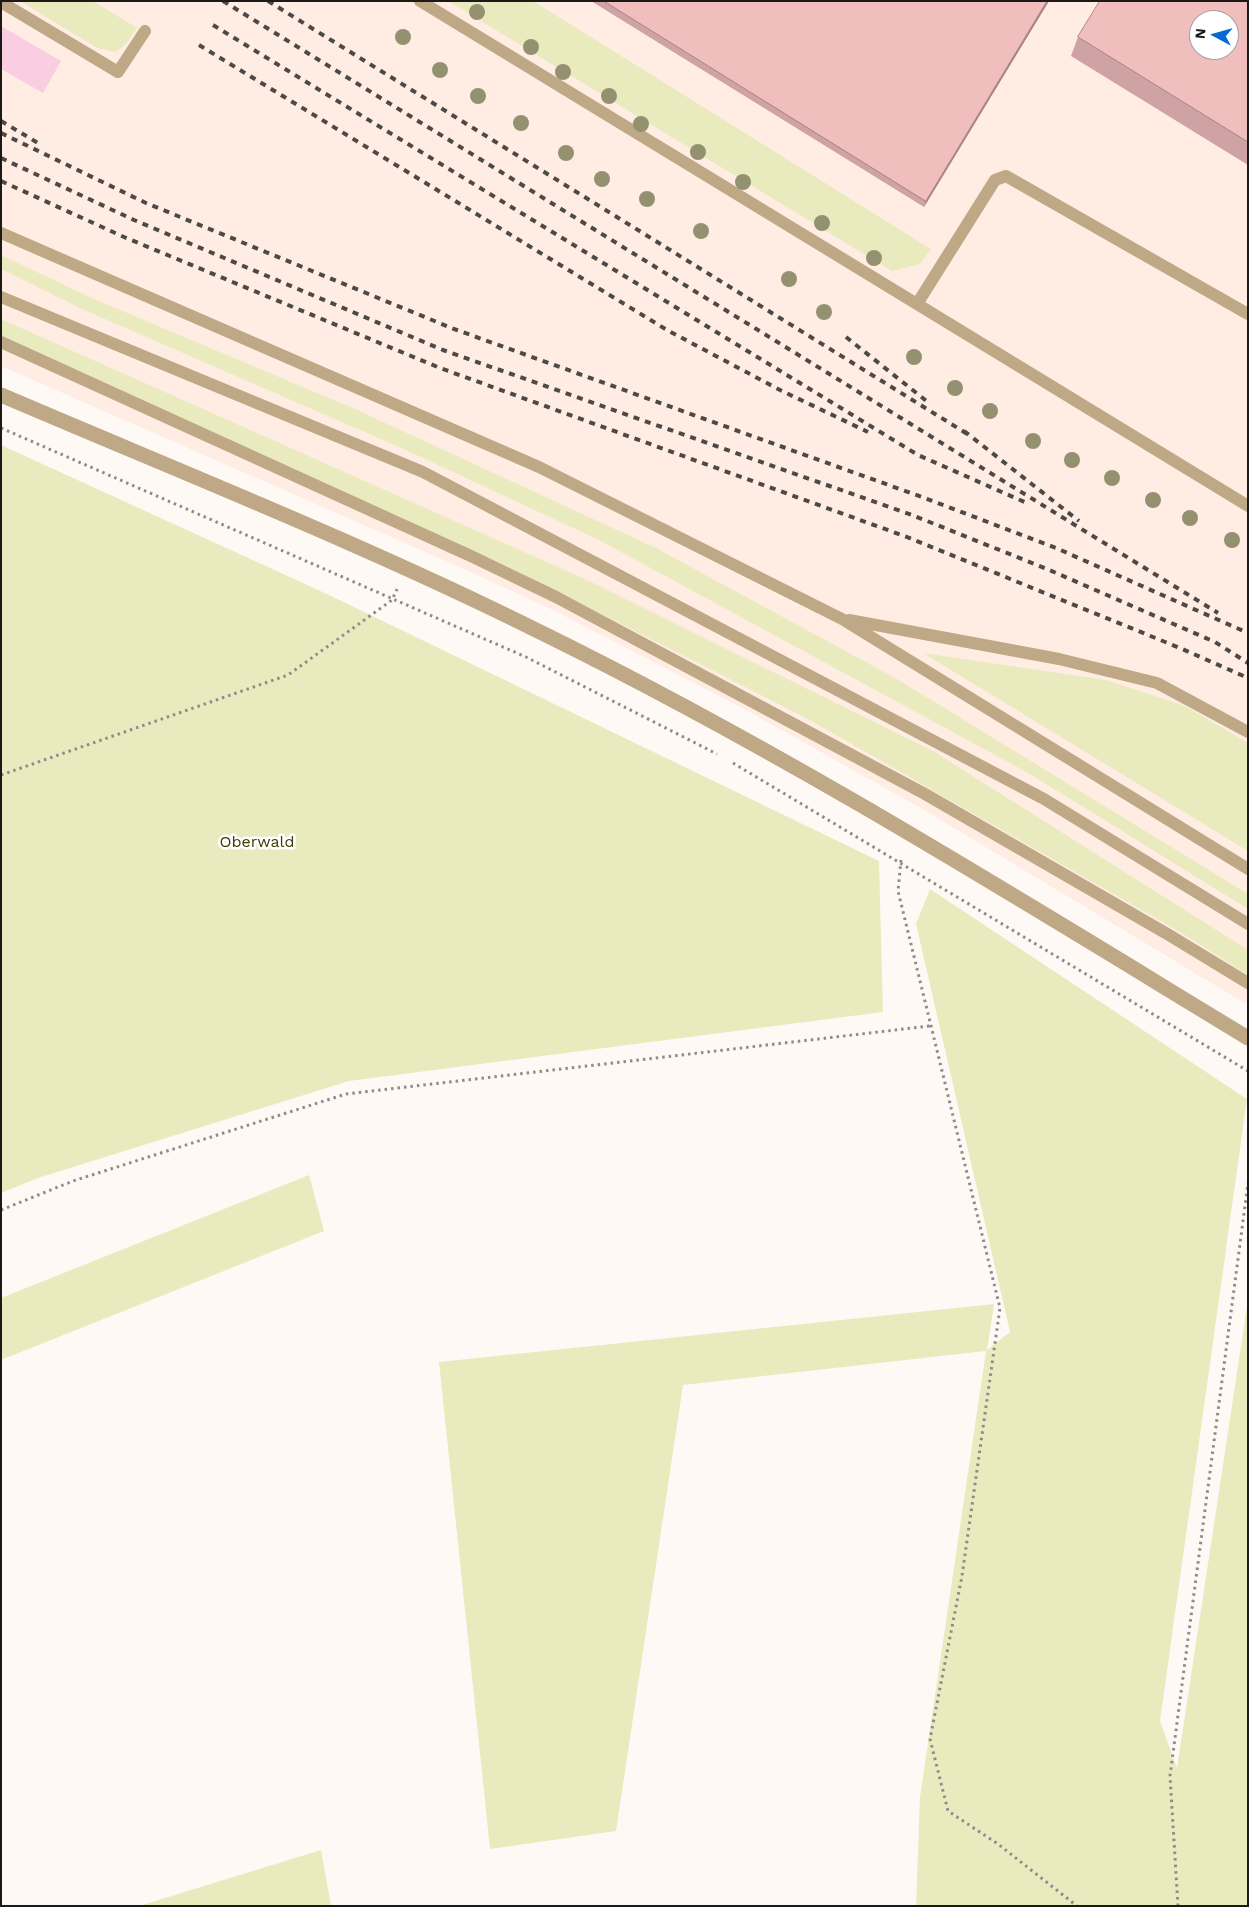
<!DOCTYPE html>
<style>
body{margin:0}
#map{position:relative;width:1249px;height:1907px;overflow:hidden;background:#fff9f6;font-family:"Work Sans",sans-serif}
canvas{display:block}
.frame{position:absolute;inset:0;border:2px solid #1c1917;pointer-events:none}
.north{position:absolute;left:1189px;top:10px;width:50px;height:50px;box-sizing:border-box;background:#fff;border:1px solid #a4a3a2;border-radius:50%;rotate:276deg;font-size:14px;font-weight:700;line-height:20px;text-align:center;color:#1c1917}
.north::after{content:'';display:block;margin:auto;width:18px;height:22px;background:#066ad2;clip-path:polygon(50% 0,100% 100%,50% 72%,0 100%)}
</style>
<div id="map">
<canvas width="1249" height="1907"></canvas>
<div class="frame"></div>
<div class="north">N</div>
</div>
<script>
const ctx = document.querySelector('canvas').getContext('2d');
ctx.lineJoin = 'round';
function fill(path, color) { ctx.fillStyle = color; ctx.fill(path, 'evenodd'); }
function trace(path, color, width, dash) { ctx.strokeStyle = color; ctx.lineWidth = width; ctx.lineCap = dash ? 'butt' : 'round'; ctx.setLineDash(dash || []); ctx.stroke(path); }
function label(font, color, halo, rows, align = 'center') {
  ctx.font = font + ' "Work Sans",sans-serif'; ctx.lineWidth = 5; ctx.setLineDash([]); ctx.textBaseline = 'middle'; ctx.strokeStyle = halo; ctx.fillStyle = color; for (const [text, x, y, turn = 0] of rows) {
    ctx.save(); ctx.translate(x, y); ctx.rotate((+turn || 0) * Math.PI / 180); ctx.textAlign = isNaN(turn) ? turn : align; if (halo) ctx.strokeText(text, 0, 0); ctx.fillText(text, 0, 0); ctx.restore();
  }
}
fill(new Path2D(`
 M1,1H1248V1005L919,807L744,709L555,611L464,569L1,366ZM1199,20H1229V50H1199Z`), '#ffede4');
fill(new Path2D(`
 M20,1H93L137,28L126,44L116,52L97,48Z
 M448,1H533L931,249L920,264L892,271Z
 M1,255L94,299L355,409L656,548L897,679L1248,894V909L1030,774L599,540L408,451L82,309L1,269Z
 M1,319L587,580L933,751L1248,950V975L1180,932L808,719L505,565L1,343Z
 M1,445L327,594L879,861L883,1012L349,1081L38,1178L1,1193Z
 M923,653L1106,680L1185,706L1248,743V851Z
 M930,889L1247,1099L1160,1721L1177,1768L1248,1300V1906H916L920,1797L986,1351L683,1385L616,1831L490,1849L439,1362L994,1304L987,1350L1010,1332L916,924Z
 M309,1175L324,1231L1,1360V1298Z
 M321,1850L331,1906H139Z`), '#e9ebbf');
fill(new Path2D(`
 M1,26L61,61L43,93L1,69Z`), '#fbcde3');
trace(new Path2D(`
 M1,428L526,657L717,754
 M733,763L1248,1071
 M1,775L288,675L392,600L397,589
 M901,860L898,891L1000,1308L962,1576L930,1739L948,1811L998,1844L1077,1906
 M1,1210L73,1181L346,1094L930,1026
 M1178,1906L1170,1776L1248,1183`), '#908b89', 3, [2.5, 4]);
trace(new Path2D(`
 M420,1L1248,506
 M1,2L118,72L145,31
 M1,233L539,467L842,619L1248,869
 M1,297L423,472L1044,799L1248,924
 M917,304L995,180L1006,176L1248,314
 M1,342L473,557L556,597L925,794L1169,935L1248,983
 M849,620L1059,659L1157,683L1248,732`), '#bea886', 12);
trace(new Path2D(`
 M1,395C181,472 363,544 538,631C783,751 1014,896 1248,1038`), '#bea886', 15);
trace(new Path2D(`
 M223,1L1218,613
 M268,1L969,435
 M213,25L918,455L1029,504
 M199,45L667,330L780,390L868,432
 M1,121L38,143
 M1,133L146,203L454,329L922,497L1056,548L1248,633
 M1,158L134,220L443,350L912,515L1047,569L1215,642L1248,663
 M1,181L124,237L440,368L907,537L1180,648L1248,678
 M846,337L929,403
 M964,431L1079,521`), '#4d4947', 4, [6, 6]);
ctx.fillStyle = '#949171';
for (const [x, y] of [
 [477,12],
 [403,37],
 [531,47],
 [440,70],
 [563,72],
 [478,96],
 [609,96],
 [521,123],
 [641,124],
 [698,152],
 [566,153],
 [602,179],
 [743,182],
 [647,199],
 [822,223],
 [701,231],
 [874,258],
 [789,279],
 [824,312],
 [914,357],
 [955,388],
 [990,411],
 [1033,441],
 [1072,460],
 [1112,478],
 [1153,500],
 [1190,518],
 [1232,540]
]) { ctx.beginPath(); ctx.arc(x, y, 8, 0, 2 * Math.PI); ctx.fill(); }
fill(new Path2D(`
 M591,1H1049L924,207Z
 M1248,1V165L1071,56L1078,37Z`), '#cfa3a3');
fill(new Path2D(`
 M1047,1H1049L924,207L926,201Z`), '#a98585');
const building = new Path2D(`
 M604,1H1047L926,201Z
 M1100,1H1248V142L1078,37ZM1199,20H1229V50H1199Z`);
fill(building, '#f1bebe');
trace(building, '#a98585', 1);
label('16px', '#3c3c05', '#fff', [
 ["Oberwald",257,842]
]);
</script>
